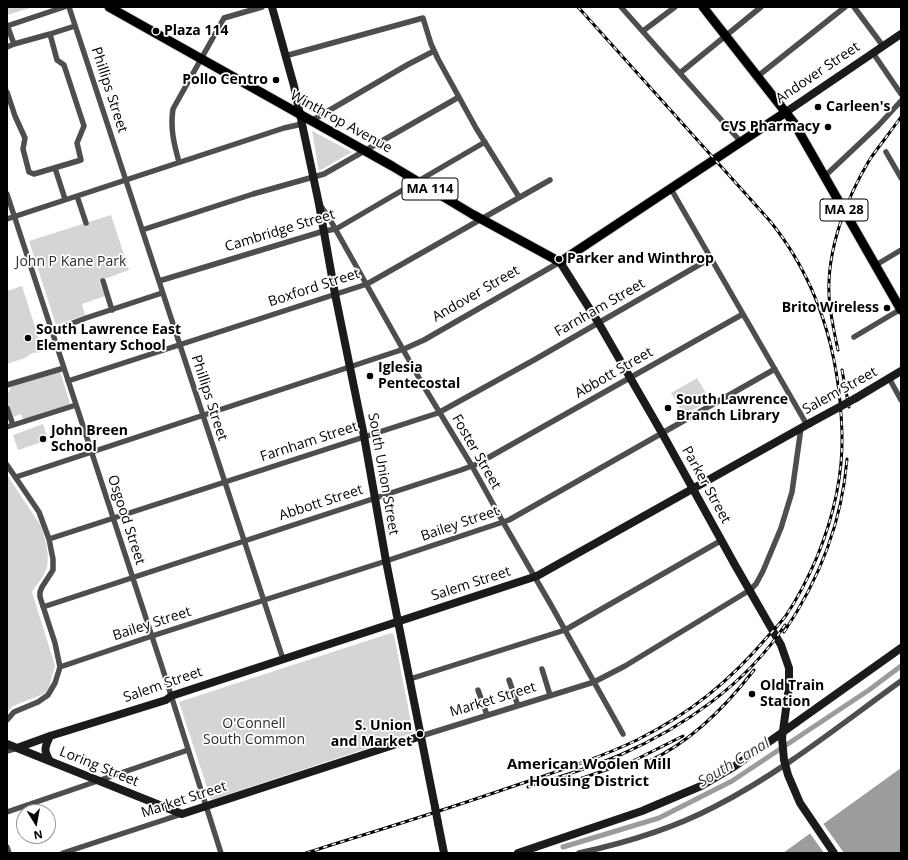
<!DOCTYPE html>
<style>
body{margin:0}
#map{position:relative;width:908px;height:860px;overflow:hidden;background:#fff;font-family:"Open Sans",sans-serif}
canvas{display:block}
.frame{position:absolute;inset:0;border:8px solid #000;pointer-events:none}
.north{position:absolute;left:16px;top:804px;width:40px;height:40px;box-sizing:border-box;background:#fff;border:1px solid #999;border-radius:50%;rotate:169deg;font-size:11px;font-weight:700;line-height:16px;text-align:center;color:#000}
.north::after{content:'';display:block;margin:auto;width:14px;height:18px;background:#000;clip-path:polygon(50% 0,100% 100%,50% 72%,0 100%)}
</style>
<div id="map">
<canvas width="908" height="860"></canvas>
<div class="frame"></div>
<div class="north">N</div>
</div>
<script>
const ctx = document.querySelector('canvas').getContext('2d');
ctx.lineJoin = 'round';
function fill(path, color) { ctx.fillStyle = color; ctx.fill(path, 'evenodd'); }
function trace(path, color, width, dash) { ctx.strokeStyle = color; ctx.lineWidth = width; ctx.lineCap = dash ? 'butt' : 'round'; ctx.setLineDash(dash || []); ctx.stroke(path); }
function label(font, color, halo, rows, align = 'center') {
  ctx.font = font + ' "Open Sans",sans-serif'; ctx.lineWidth = 3.5; ctx.setLineDash([]); ctx.textBaseline = 'middle'; ctx.strokeStyle = halo; ctx.fillStyle = color; for (const [text, x, y, turn = 0] of rows) {
    ctx.save(); ctx.translate(x, y); ctx.rotate((+turn || 0) * Math.PI / 180); ctx.textAlign = isNaN(turn) ? turn : align; if (halo) ctx.strokeText(text, 0, 0); ctx.fillText(text, 0, 0); ctx.restore();
  }
}
fill(new Path2D(`
 M7,7H33L7,15Z
 M312,131L314,132L352,152L319,171Z
 M111,215L129,270L99,281L105,296L82,304L85,315L56,325L29,241Z
 M22,286L43,352L32,353L25,358L7,364V291Z
 M60,371L70,404L23,420L21,414L13,417C9,406 4,398 11,387Z
 M697,378L710,400L684,415L671,393Z
 M43,424L48,440L18,450L13,435Z
 M7,475L41,526C45,539 51,557 46,570C43,578 36,585 32,592L55,666L49,687L46,692L41,695L13,706L7,712Z
 M391,633L394,635L413,733L211,800L179,702Z`), '#d5d5d5');
fill(new Path2D(`
 M901,768V853H783Z`), '#9c9c9c');
fill(new Path2D(`
 M822,822L844,853H824L809,832Z`), '#fff');
trace(new Path2D(`
 M563,847L659,818L732,781L869,690L901,666`), '#9c9c9c', 5);
const primary = new Path2D(`
 M109,7L392,166L472,214L560,262L786,112
 M703,7L794,123L901,310`);
trace(primary, '#dbdbdb', 11);
trace(new Path2D(`
 M69,7L283,659
 M621,7L741,142
 M854,7L883,46
 M7,26L64,7
 M643,31L675,7
 M14,44L50,34
 M7,47L14,44L7,25
 M873,53L901,94
 M285,56L423,18L431,44L438,59L476,128L519,197
 M680,73L761,7
 M758,76L845,7
 M7,92L15,116L25,138L23,149L29,172L34,174L81,160L77,143L84,126L64,65L57,60L50,34L75,26
 M311,121L407,65L434,51
 M886,152L901,178
 M179,162C174,144 170,128 173,109L224,18L262,7
 M55,168L65,199
 M825,176L878,126L901,101
 M671,189L807,425
 M7,194L163,670L221,853
 M77,196L86,223
 M320,205L328,216L423,385L472,466L503,522L551,605L623,734
 M7,219L284,128L302,124
 M142,230L253,194L324,174L459,97
 M876,265L901,250
 M103,281L112,310
 M159,281L324,231L336,229L485,142
 M52,331L86,318L162,293
 M854,337L901,309
 M889,378L901,400
 M68,381L367,284L550,180
 M7,385L64,368
 M7,408L13,425
 M7,427L76,405
 M7,465L39,512L49,539L53,559V570L42,587L40,592V597L55,643L60,667L55,683L48,695L38,702L14,712L7,720
 M16,477L404,349L424,340L560,262
 M49,539L438,413L534,360L711,258
 M43,607L461,470L477,464L743,314
 M60,667L152,636L380,563L509,520L775,369
 M542,669L550,695
 M410,679L565,630L722,540
 M509,680L518,706
 M478,690L487,715
 M421,736L594,682L625,666L750,590L756,584L763,571L781,528L792,492L801,428
 M7,751L17,748
 M7,812L188,750
 M7,847L9,853
 M63,853L182,814
 M579,853C625,843 672,829 714,807C781,773 840,725 901,681`), '#4e4e4e', 5.5);
trace(new Path2D(`
 M272,7L294,86L319,204L335,294L364,436L386,561L435,807
 M786,112L901,34
 M560,262L598,322L662,433L735,565L781,645L789,668V687L782,738L784,760L788,775L800,803L834,853
 M856,398L901,371
 M7,744L182,814L421,736
 M17,748L50,736L166,700L171,696L537,576L810,423
 M50,761C43,750 45,747 50,736
 M438,823L444,853
 M518,853L642,811L701,786L735,766L901,648`), '#1b1b1b', 8);
trace(primary, '#000', 9);
const rail = new Path2D(`
 M838,350C834,332 830,314 829,295C827,249 846,199 870,159C880,145 891,131 901,117
 M842,370L849,407
 M784,632C819,580 842,522 847,459
 M649,761C691,742 727,705 754,670
 M568,783L635,760L683,736
 M528,787C559,777 590,768 620,755C684,727 746,684 785,625
 M306,853C372,832 439,812 505,789C549,774 595,760 637,740C691,713 730,681 769,635C775,629 780,623 785,617C798,598 808,578 817,557C833,518 843,476 842,434C840,355 820,283 770,221L578,7`);
trace(rail, '#000', 3);
trace(rail, '#fff', 1.5, [4.5]);
trace(new Path2D(`
 M810,423L856,398
 M435,807L438,823`), '#1b1b1b', 8);
for (const [x, y, r, color] of [
 [156,31,4,"#000"],
 [276,80,4,"#000"],
 [818,107,4,"#000"],
 [828,127,4,"#000"],
 [559,259,4,"#000"],
 [887,308,4,"#000"],
 [28,338,4,"#000"],
 [370,376,4,"#000"],
 [668,408,4,"#000"],
 [43,439,4,"#000"],
 [752,694,4,"#000"],
 [420,734,4,"#000"]
]) { const dot = new Path2D(); dot.arc(x, y, r, 0, 2 * Math.PI); ctx.fillStyle = color; ctx.fill(dot); trace(dot, '#fff', 1.5); }
for (const [x, y, w] of [
 [430,189,56],
 [844,210,48]
]) { const box = new Path2D(); box.roundRect(x - w / 2, y - 11, w, 22, 3); ctx.fillStyle = '#fff'; ctx.fill(box); trace(box, '#000', 1); }
label('bold 13px', '#000', null, [
 ["MA 114",430,189],
 ["MA 28",844,210]
]);
label('bold 14px', '#000', '#fff', [
 ["Plaza 114",164,31],
 ["Pollo Centro",268,80,"right"],
 ["Carleen's",826,107],
 ["CVS Pharmacy",820,127,"right"],
 ["Parker and Winthrop",567,259],
 ["Brito Wireless",879,308,"right"],
 ["South Lawrence East",36,330],
 ["Elementary School",36,346],
 ["Iglesia",378,368],
 ["Pentecostal",378,384],
 ["South Lawrence",676,400],
 ["Branch Library",676,416],
 ["John Breen",51,431],
 ["School",51,447],
 ["Old Train",760,686],
 ["Station",760,702],
 ["S. Union",412,726,"right"],
 ["and Market",412,742,"right"]
], 'left');
label('14px', '#000', '#fff', [
 ["Andover Street",818,73,-34],
 ["Phillips Street",109,90,72],
 ["Winthrop Avenue",341,122,29],
 ["Cambridge Street",280,231,-17],
 ["Boxford Street",314,288,-18],
 ["Andover Street",476,294,-30],
 ["Farnham Street",600,308,-30],
 ["Abbott Street",614,373,-30],
 ["Salem Street",840,391,-29],
 ["Phillips Street",209,398,72],
 ["Farnham Street",309,442,-18],
 ["Foster Street",476,452,60],
 ["South Union Street",383,474,80],
 ["Parker Street",706,485,61],
 ["Abbott Street",321,503,-18],
 ["Osgood Street",126,520,72],
 ["Bailey Street",460,524,-19],
 ["Salem Street",471,584,-18],
 ["Bailey Street",152,624,-18],
 ["Salem Street",163,685,-19],
 ["Market Street",493,700,-17],
 ["Loring Street",99,767,22],
 ["Market Street",184,800,-18]
]);
label('14px', '#2c2c2c', '#fff', [
 ["John P Kane Park",71,262],
 ["O'Connell",254,724],
 ["South Common",254,740]
]);
label('italic 15px', '#3d3d3d', '#fff', [
 ["South Canal",734,763,-31]
]);
label('bold 15px', '#000', '#fff', [
 ["American Woolen Mill",589,765],
 ["Housing District",589,782]
]);
</script>
